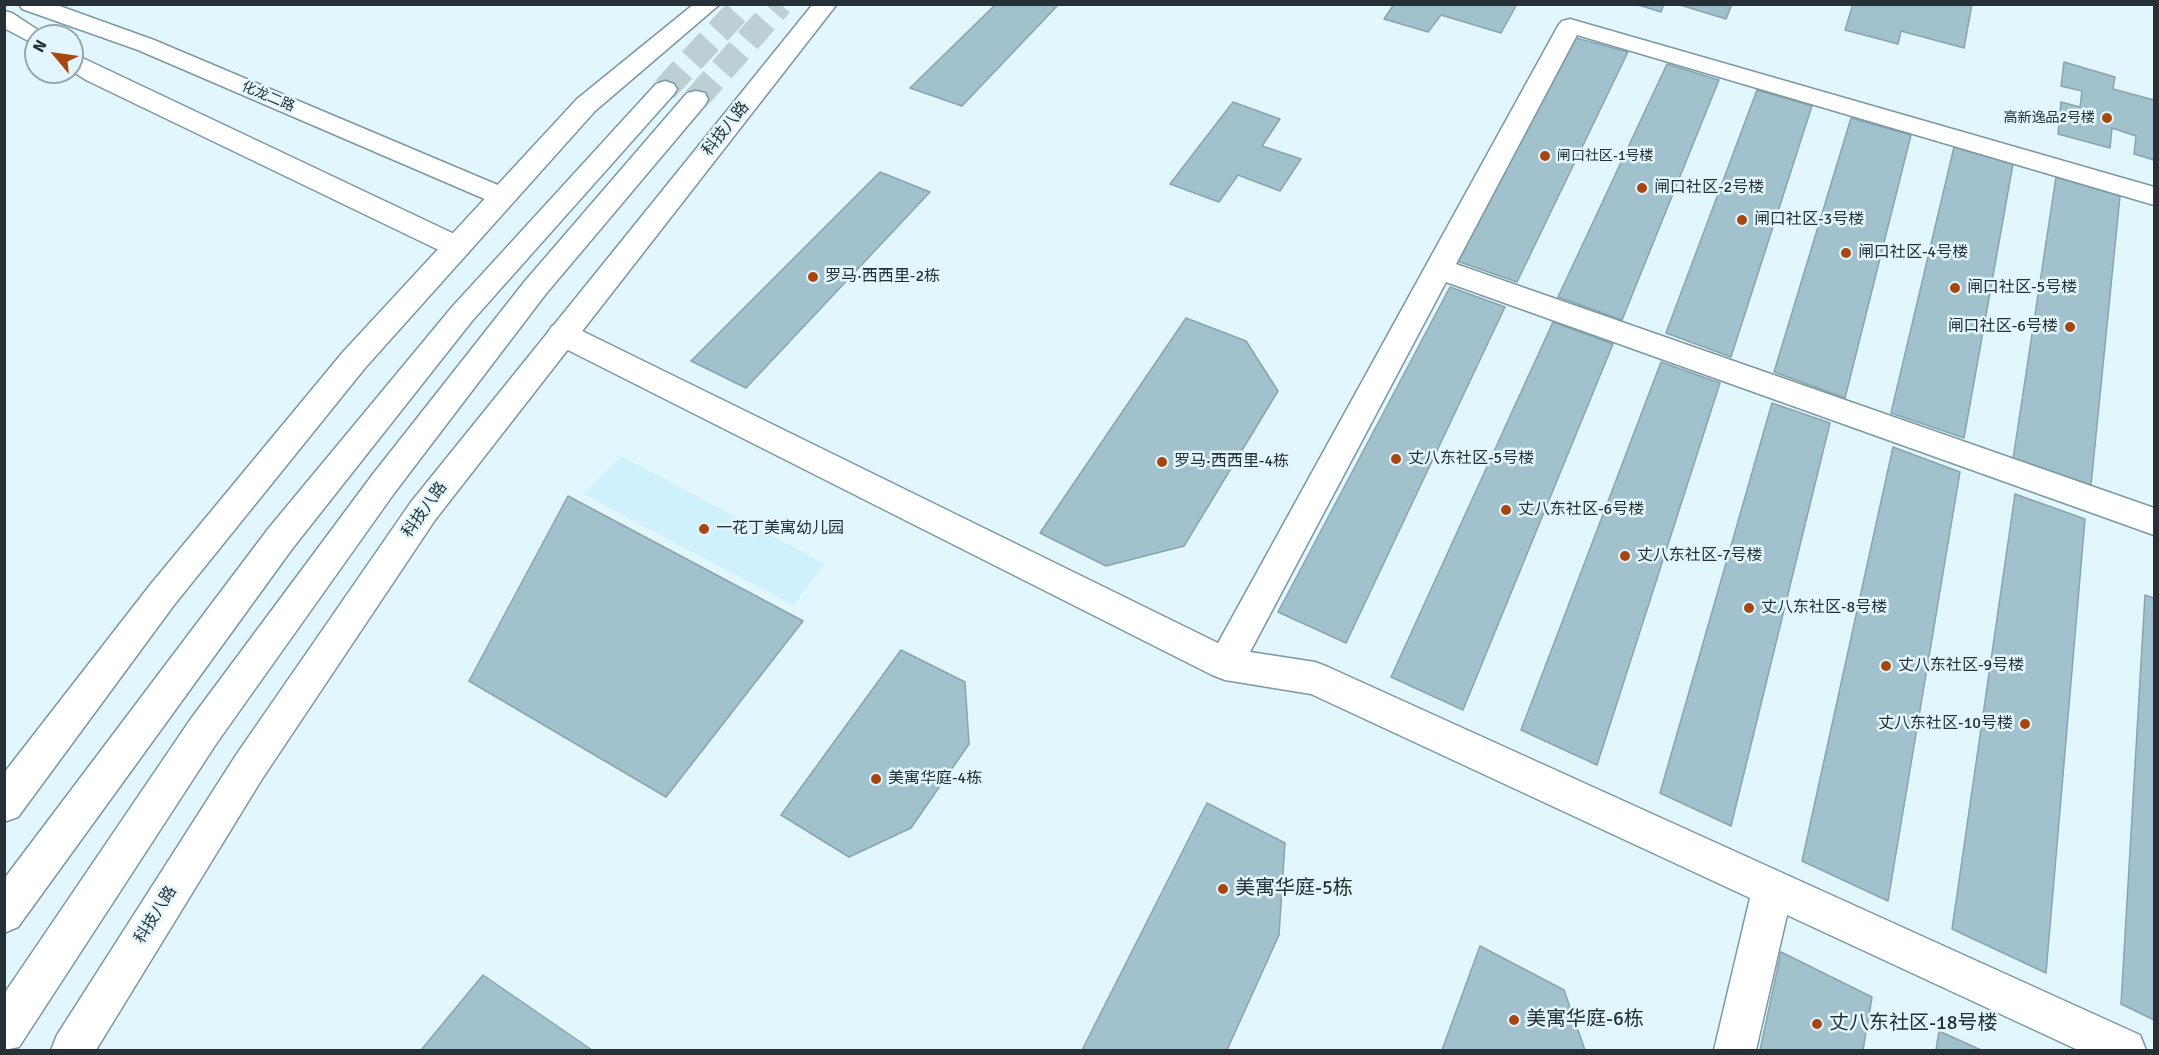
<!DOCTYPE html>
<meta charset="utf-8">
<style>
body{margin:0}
#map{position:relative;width:2159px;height:1055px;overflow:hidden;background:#e2f6fd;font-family:Signika,sans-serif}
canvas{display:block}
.frame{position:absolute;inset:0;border:6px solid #253136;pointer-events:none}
.north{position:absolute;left:24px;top:24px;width:60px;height:60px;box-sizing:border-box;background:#e2f6fd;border:2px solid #96a7ad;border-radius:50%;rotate:299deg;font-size:16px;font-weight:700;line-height:24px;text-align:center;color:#253136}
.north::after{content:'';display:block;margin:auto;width:21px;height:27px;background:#a94610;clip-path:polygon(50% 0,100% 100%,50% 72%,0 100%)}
</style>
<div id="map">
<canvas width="2159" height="1055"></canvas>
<div class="frame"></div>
<div class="north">N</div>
</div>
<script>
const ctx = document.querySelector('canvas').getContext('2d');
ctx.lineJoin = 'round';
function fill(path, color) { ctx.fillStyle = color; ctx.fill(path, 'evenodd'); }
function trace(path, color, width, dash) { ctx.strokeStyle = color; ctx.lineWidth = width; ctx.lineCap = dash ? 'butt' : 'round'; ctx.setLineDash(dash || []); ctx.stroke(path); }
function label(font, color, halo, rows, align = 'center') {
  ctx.font = font + ' Signika,"Noto Sans SC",sans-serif'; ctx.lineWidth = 5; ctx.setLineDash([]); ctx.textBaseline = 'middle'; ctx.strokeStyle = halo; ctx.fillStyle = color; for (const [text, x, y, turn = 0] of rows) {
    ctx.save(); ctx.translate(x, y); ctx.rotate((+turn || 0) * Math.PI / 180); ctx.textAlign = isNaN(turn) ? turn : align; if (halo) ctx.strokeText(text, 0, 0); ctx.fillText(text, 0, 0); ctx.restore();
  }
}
fill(new Path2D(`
 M621,456L825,564L793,605L583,494Z`), '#cff0fd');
const building = new Path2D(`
 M996,4H1059L962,106L910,88Z
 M1394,4H1517L1501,33L1441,15L1428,32L1384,19Z
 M1635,4H1664L1661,12Z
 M1677,4H1732L1726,19Z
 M1853,4H1972L1964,48L1901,31L1898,44L1845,30Z
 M1576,38L1628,52L1517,282L1457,261Z
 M2064,62L2115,77L2113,89L2154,100V160L2134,154L2136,136L2112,128L2110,148L2058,134L2061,102L2080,107L2082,91L2061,86Z
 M1667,64L1719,80L1622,320L1558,297Z
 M1757,90L1812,106L1731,357L1666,333Z
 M1233,102L1280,119L1262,146L1301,159L1280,191L1238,175L1219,202L1170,184Z
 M1851,118L1911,135L1845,398L1774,372Z
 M1954,147L2013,164L1964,438L1891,413Z
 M880,172L930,192L746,388L691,361Z
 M2056,177L2120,196L2091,485L2013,459Z
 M1450,287L1505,307L1346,643L1278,612Z
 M1186,318L1246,341L1278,391L1184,546L1106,566L1040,533Z
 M1553,322L1613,344L1463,710L1391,677Z
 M1661,362L1720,383L1597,765L1521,730Z
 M1772,403L1830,423L1731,826L1660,793Z
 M1893,447L1960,472L1888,901L1802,861Z
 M2015,494L2085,519L2046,973L1952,929Z
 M568,496L803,621L666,797L469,681Z
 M2145,595L2154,598V1020L2121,1004Z
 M901,650L965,682L969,744L911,828L849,857L781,815Z
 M1207,803L1285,843L1279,935L1227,1050H1082Z
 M1480,946L1564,990L1585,1050H1442Z
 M1781,952L1872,997L1863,1050H1760Z
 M483,975L592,1050H421Z
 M1939,1031L1981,1050H1936Z`);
fill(building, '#a1c1cd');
trace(building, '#86a5b1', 1.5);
trace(new Path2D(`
 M665,89L744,4
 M696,99L780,4`), '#bccfd5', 26, [26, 13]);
const minor = new Path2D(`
 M19,4H54L154,40L512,191L516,197L512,203L503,206L494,203L138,50L22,9Z
 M4,11L12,13L47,36H36V45L4,28Z
 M1570,19L2154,187V205L1577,35L1456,264L2154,508V535L1446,282L1250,652L1315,662L1328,667L2140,1035L2146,1050H2078L1787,915L1756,1050H1714L1750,898L1311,694L1225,680L1212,675L552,342L547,334L552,326L562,323L572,326L1218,643L1558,26L1562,21Z
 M72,53L467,240L471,247L467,254L457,257L447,254L86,80L72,71Z`);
const major = new Path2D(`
 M694,4H720L595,111L365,368L174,605L18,817L4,822V773L150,585L343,352L577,99Z
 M813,4H837L435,520L262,779L96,1050H51L57,1035L236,755L411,502Z`);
const highway = new Path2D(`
 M665,81L674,84L677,89L674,94L472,321L292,549L18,927L4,933V879L268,529L452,307L656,84Z
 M696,91L705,93L708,99L705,105L545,295L395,492L216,744L19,1047L4,1050V994L190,720L373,474L525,281L687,93Z`);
trace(minor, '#7998a3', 3);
trace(major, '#7998a3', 3);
trace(highway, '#7998a3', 3);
fill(minor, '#fff');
fill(major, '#fff');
fill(highway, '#fff');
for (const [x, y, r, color] of [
 [2107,118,6,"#a94610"],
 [1545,156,6,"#a94610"],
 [1642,188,6,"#a94610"],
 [1742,220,6,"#a94610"],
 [1846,253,6,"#a94610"],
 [813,277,6,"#a94610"],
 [1955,288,6,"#a94610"],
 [2070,327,6,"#a94610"],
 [1396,459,6,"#a94610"],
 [1162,462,6,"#a94610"],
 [1506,510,6,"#a94610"],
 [704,529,6,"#a94610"],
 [1625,556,6,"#a94610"],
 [1749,608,6,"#a94610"],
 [1886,666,6,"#a94610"],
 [2025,724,6,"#a94610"],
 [876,779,6,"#a94610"],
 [1223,889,6,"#a94610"],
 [1514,1020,6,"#a94610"],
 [1817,1024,6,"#a94610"]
]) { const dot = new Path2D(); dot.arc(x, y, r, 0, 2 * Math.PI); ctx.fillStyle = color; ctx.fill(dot); trace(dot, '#e2f6fd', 2); }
label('14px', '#253136', '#e2f6fd', [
 ["化龙二路",268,97,23]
]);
label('14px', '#253136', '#e2f6fd', [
 ["高新逸品2号楼",2095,118],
 ["闸口社区-1号楼",1557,156,"left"]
], 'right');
label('16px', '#253136', '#e2f6fd', [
 ["科技八路",726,129,-51],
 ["科技八路",425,510,-54],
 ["科技八路",156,915,-58]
]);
label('16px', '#253136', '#e2f6fd', [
 ["闸口社区-2号楼",1654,188],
 ["闸口社区-3号楼",1754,220],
 ["闸口社区-4号楼",1858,253],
 ["罗马·西西里-2栋",825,277],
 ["闸口社区-5号楼",1967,288],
 ["闸口社区-6号楼",2058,327,"right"],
 ["丈八东社区-5号楼",1408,459],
 ["罗马·西西里-4栋",1174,462],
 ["丈八东社区-6号楼",1518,510],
 ["一花丁美寓幼儿园",716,529],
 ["丈八东社区-7号楼",1637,556],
 ["丈八东社区-8号楼",1761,608],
 ["丈八东社区-9号楼",1898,666],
 ["丈八东社区-10号楼",2013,724,"right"],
 ["美寓华庭-4栋",888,779]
], 'left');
label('20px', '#253136', '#e2f6fd', [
 ["美寓华庭-5栋",1235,889],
 ["美寓华庭-6栋",1526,1020],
 ["丈八东社区-18号楼",1829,1024]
], 'left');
</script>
